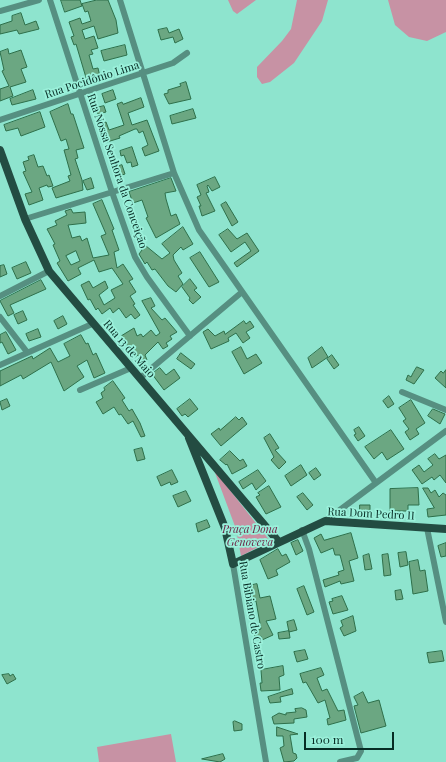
<!DOCTYPE html>
<meta charset="utf-8">
<style>
body{margin:0}
#map{position:relative;width:446px;height:762px;overflow:hidden;background:#8ee4ce;font-family:"Playfair Display",serif}
canvas{display:block}
.scale{position:absolute;left:304px;top:732px;width:90px;height:18px;box-sizing:border-box;border:2px solid #062c24;border-top:0;padding-left:5px;font-size:12px;line-height:14px;white-space:nowrap;color:#062c24;-webkit-text-stroke:3px #9bf1db;paint-order:stroke}
</style>
<div id="map">
<canvas width="446" height="762"></canvas>
<div class="scale">100 m</div>
</div>
<script>
const ctx = document.querySelector('canvas').getContext('2d');
ctx.lineJoin = 'round';
function fill(path, color) { ctx.fillStyle = color; ctx.fill(path, 'evenodd'); }
function trace(path, color, width, dash) { ctx.strokeStyle = color; ctx.lineWidth = width; ctx.lineCap = dash ? 'butt' : 'round'; ctx.setLineDash(dash || []); ctx.stroke(path); }
function label(font, color, halo, rows, align = 'center') {
  ctx.font = font + ' "Playfair Display",serif'; ctx.lineWidth = 3.5; ctx.setLineDash([]); ctx.textBaseline = 'middle'; ctx.strokeStyle = halo; ctx.fillStyle = color; for (const [text, x, y, turn = 0] of rows) {
    ctx.save(); ctx.translate(x, y); ctx.rotate((+turn || 0) * Math.PI / 180); ctx.textAlign = isNaN(turn) ? turn : align; if (halo) ctx.strokeText(text, 0, 0); ctx.fillText(text, 0, 0); ctx.restore();
  }
}
fill(new Path2D(`
 M228,0H256L237,14L233,11Z
 M297,0H328L322,21L294,63L270,82L262,84L257,77V67L282,41L291,29Z
 M388,0H446V32L427,41L409,37L395,25Z
 M214,470L270,541L241,556L236,529Z
 M171,734L176,762H99L97,747Z`), '#c792a4');
const building = new Path2D(`
 M61,0H80L82,6L65,12Z
 M97,0H108L116,20L118,33L98,39L94,26L82,30L85,39L94,36L98,48L91,50L93,54L89,55L93,69L98,68L100,77L87,81L76,44L74,45L71,37L74,36L69,22L80,18L82,24L91,21L88,11L85,12L82,4Z
 M21,13L25,25L36,21L39,29L19,34L17,30L0,34V25L12,21V16Z
 M167,28L169,33L179,29L183,39L175,43L173,37L161,40L158,30Z
 M125,45L127,55L104,61L101,51Z
 M8,49L9,54L21,50L27,67L21,69L26,82L10,87L13,96L0,101V89L9,86L2,71L4,70L0,52Z
 M186,82L191,99L169,104L164,94L168,93V90L181,86L180,84Z
 M33,90L36,99L12,105L10,99Z
 M113,90L116,99L105,103L102,94Z
 M141,98L144,107L128,113L132,125L147,120L159,151L145,156L142,148L148,145L143,131L139,133L137,129H135L119,136L120,138L107,142L99,124L106,122L109,130L124,125L117,104L122,102L123,104Z
 M68,104L71,114H73L84,148L76,150L78,158L75,159L82,180L83,190L56,198L52,188L70,181L68,176L71,175L64,150L69,149L66,139L61,141L50,112Z
 M104,106L106,112L98,114L96,108Z
 M193,109L196,118L172,124L170,116Z
 M40,112L45,127L21,136L18,128L6,131L4,125Z
 M132,147L138,165L132,167L131,162L127,163L124,155L121,156L120,151Z
 M34,155L38,167L43,166L47,176L49,175L53,186L48,187L47,185L39,188L43,200L29,205L25,194L32,192L23,172L26,171L23,162L29,160L28,157Z
 M122,165L125,174L116,177L114,168Z
 M215,177L220,187L212,191L208,185L207,186L209,192L206,193L215,211L202,216L199,206H201L197,197L201,195L197,185Z
 M91,178L94,188L87,190L83,181Z
 M171,178L176,191L165,193L166,199L171,216L176,214L180,224L156,238L146,218L148,217L142,200L133,203L129,192Z
 M102,200L114,229L112,230L119,250L114,252L117,268L123,264L133,279L129,281L136,292L130,296L135,304L133,305L140,315L135,319L131,314L126,318L119,308L113,313L110,308L102,314L98,308L96,310L90,299L88,300L81,285L89,281L93,288L105,281L108,288L99,295L104,305L115,298L111,290L123,284L112,268L99,272L94,260L78,268L81,274L68,281L57,263L60,261L53,245L55,244L47,229L57,225L55,221L67,215L65,211L71,209L73,213L85,212L86,223L68,225L72,238L80,236L82,241L87,238L93,258L109,255L101,236L106,234L93,204ZM76,251L80,261L71,265L66,256Z
 M226,202L238,222L232,226L221,205Z
 M183,227L193,244L183,250L181,247L173,255L174,260L182,273L178,276L183,284L176,292L168,286L155,269L152,270L147,262L145,264L139,254L142,250L135,237L162,259L170,253L162,244Z
 M228,229L237,239L247,233L259,251L237,267L234,263L251,251L245,242L231,252L219,235Z
 M200,252L219,282L209,287L190,258Z
 M26,262L31,273L17,279L12,268Z
 M4,265L7,274L0,277V266Z
 M190,279L197,288L194,290L201,297L193,304L189,300L190,298L182,287Z
 M41,280L46,289L10,305L14,313L8,316L0,301Z
 M151,298L155,306L151,308L162,320L165,318L177,332L170,336L172,339L166,343L168,346L163,349L158,342L145,355L147,360L142,363L138,355L135,357L121,336L134,328L137,336L141,334L143,337L151,330L156,336L160,333L142,301Z
 M23,311L27,320L18,324L14,315Z
 M63,316L67,324L58,329L54,321Z
 M244,321L246,324L250,321L254,327L246,332L250,338L243,343L236,333L228,338L229,341L211,349L203,332L208,329L215,336L224,331L225,334Z
 M38,329L41,337L29,341L26,334Z
 M6,332L16,350L8,354L2,342L0,343V335Z
 M81,335L86,344L88,343L93,355L96,353L105,373L94,378L87,360L77,366L84,377L64,391L51,362L23,379L21,375L0,386V371L32,356L33,359L50,348L58,362L70,356L64,344Z
 M241,347L247,359L256,354L262,363L244,374L232,352Z
 M322,347L328,357L312,368L308,358Z
 M181,353L195,364L191,369L177,359Z
 M332,355L339,365L334,369L327,359Z
 M417,367L424,370L414,384L406,380L408,375L411,377L413,373Z
 M160,368L166,375L174,369L180,378L164,390L152,374Z
 M446,370V388L435,378L441,371L443,373Z
 M113,381L125,398L122,400L129,411L132,409L140,423L145,436L141,437L133,421L128,424L121,414L119,415L114,407L103,414L96,402L103,398L101,393L105,390L104,388Z
 M389,396L394,404L388,408L383,401Z
 M7,399L10,406L2,410L0,402Z
 M190,399L198,409L188,417L185,414L182,416L177,409Z
 M411,400L425,423L416,429L419,434L410,440L405,432L409,429L403,421L406,419L399,408Z
 M433,409L445,414L440,424L428,416Z
 M236,417L239,420L242,417L247,424L221,446L211,434L219,428L220,430Z
 M359,427L365,436L358,441L354,435L356,434L354,430Z
 M391,430L404,449L387,460L382,452L374,459L365,447Z
 M270,434L279,448L275,450L286,462L279,469L271,460L274,457L264,438Z
 M142,448L145,459L137,461L134,450Z
 M230,451L240,461L243,459L247,466L232,474L227,464L226,465L220,460Z
 M435,454L439,459L446,455V483L440,475L434,480L432,477L422,484L412,470L419,465L424,472L433,465L428,459Z
 M301,465L307,475L291,486L285,476Z
 M316,468L321,475L314,480L309,473Z
 M172,470L178,482L171,485L170,482L161,486L157,477Z
 M258,470L266,481L256,490L252,483L243,489L239,482Z
 M269,486L281,507L266,514L256,497L260,495L258,493Z
 M418,488L419,505H408V511H390V489Z
 M423,488H428L431,493L435,490L439,497L443,493L446,495V515L428,517L427,509L434,508Z
 M186,491L191,501L178,507L173,496Z
 M303,493L313,505L307,510L297,497Z
 M360,505H370V513H360Z
 M207,520L210,527L198,532L196,524Z
 M351,533L358,558L349,561L354,581L341,584L340,581L325,587L323,580L339,575L338,572L344,570L340,555H335L333,548L321,553L314,538L321,534L324,540Z
 M298,540L303,551L296,555L291,543Z
 M446,543V556L441,557L438,546Z
 M278,549L282,556L286,554L290,562L276,570L278,575L268,579L260,560Z
 M406,552L408,565L400,567L398,553Z
 M369,554L372,569L365,570L363,556Z
 M388,554L391,575L384,576L382,555Z
 M418,560L420,571L425,570L428,591L413,594L409,562Z
 M257,584L260,598L270,596L276,619L266,621L273,635L262,640L261,636L256,639L253,632L261,629L256,601L253,602L252,596L246,597L244,587Z
 M304,586L314,612L307,615L297,589Z
 M401,590L403,599L396,600L395,591Z
 M342,596L348,610L333,614L329,602L333,601L332,599Z
 M353,616L356,631L344,636L340,628L343,626L341,621Z
 M294,620L297,630L289,632L287,622Z
 M289,631L290,638L279,639L278,633Z
 M305,650L308,659L297,662L294,652Z
 M442,651L444,661L429,663L427,653Z
 M283,666L284,675L279,677L280,690L261,691L260,683H262L261,670Z
 M321,668L324,675L317,678L322,691L327,689L338,711L344,710L346,720L328,725L327,719L330,718L325,700L318,703L306,682L303,683L300,674Z
 M9,674L10,676L13,674L16,679L7,684L2,675Z
 M292,689L293,694L280,697L281,702L270,703L268,697Z
 M363,692L368,703L379,700L386,726L361,733L354,706L358,705L354,697Z
 M302,708L306,710L307,717L294,719V723L274,724L272,717L279,713L286,715V713L296,712L295,709Z
 M235,721L242,724V730L234,731L233,722Z
 M277,727L298,734L290,735L293,753L296,754L297,758L294,761L284,762L280,748L284,746L283,736H277Z
 M223,754L225,759L220,762L202,759Z`);
fill(building, '#6ba782');
trace(building, '#2e6f4a', 1);
trace(new Path2D(`
 M50,0L112,192L135,257L147,277L190,336
 M120,0L174,173L199,230L376,483
 M0,11L39,0
 M0,120L173,63L187,53
 M25,219L174,173
 M0,296L49,271
 M0,317L27,352
 M0,365L92,324
 M140,378L242,292
 M80,390L131,368
 M402,392L446,410
 M325,521L446,431
 M427,528L446,622
 M302,530L309,549L361,751L357,758L340,762
 M233,564L266,762`), '#568f81', 6);
trace(new Path2D(`
 M0,150L25,219L49,271L278,541
 M189,438L225,528L233,564L325,521L446,529`), '#234c42', 8);
label('11px', '#062c24', '#9bf1db', [
 ["Rua Pocidônio Lima",92,80,-18],
 ["Rua Nossa Senhora da Conceição",117,171,71],
 ["Rua 13 de Maio",129,349,49],
 ["Rua Dom Pedro II",371,514,3],
 ["Rua Bibiano de Castro",252,615,80]
]);
label('italic 11px', '#6b1e41', '#9bf1db', [
 ["Praça Dona",250,530],
 ["Genoveva",250,543]
]);
</script>
